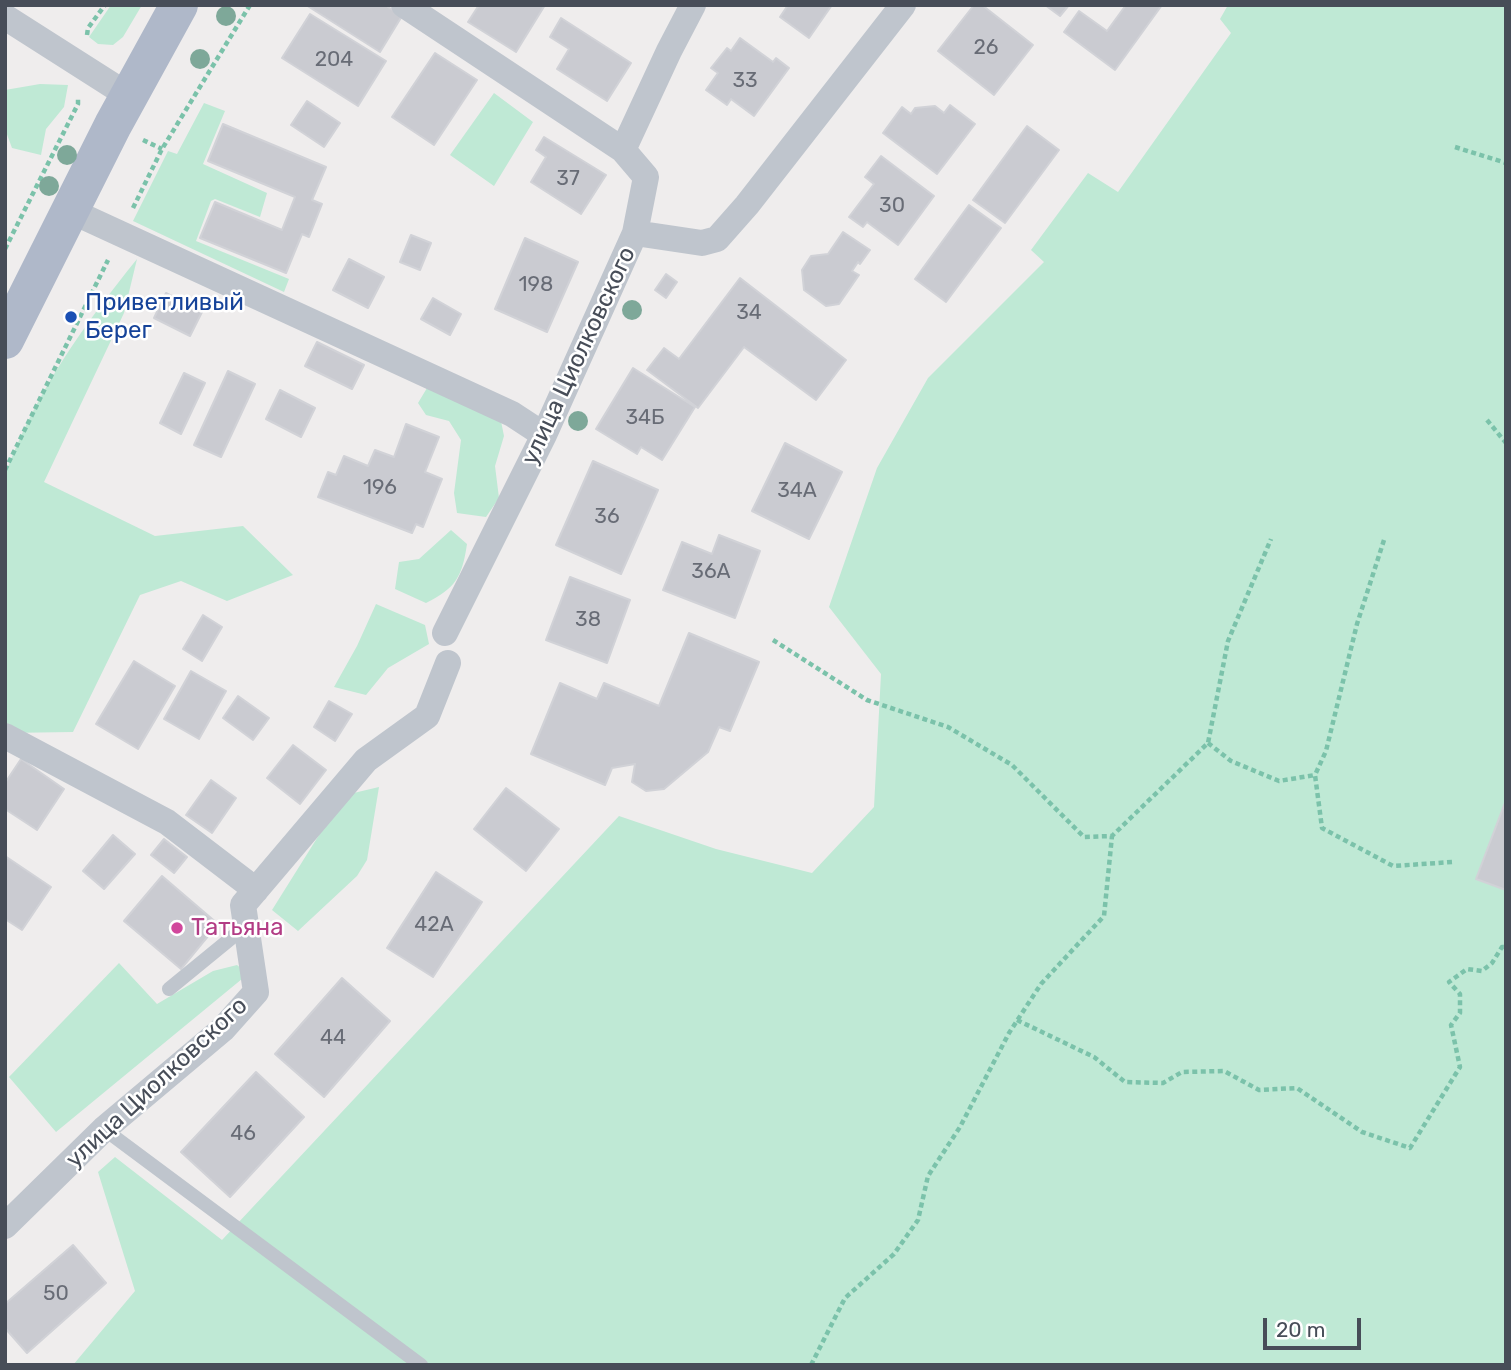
<!DOCTYPE html>
<meta charset="utf-8">
<style>
body{margin:0}
#map{position:relative;width:1511px;height:1370px;overflow:hidden;background:#efeded;font-family:Rubik,sans-serif}
canvas{display:block}
.frame{position:absolute;inset:0;border:7px solid #474d58;pointer-events:none}
.scale{position:absolute;left:1263px;top:1318px;width:98px;height:32px;box-sizing:border-box;border:4px solid #474d58;border-top:0;padding-left:9px;font-size:21px;line-height:24px;white-space:nowrap;color:#474d58;-webkit-text-stroke:5px #fff;paint-order:stroke}
</style>
<div id="map">
<canvas width="1511" height="1370"></canvas>
<div class="frame"></div>
<div class="scale">20 m</div>
</div>
<script>
const ctx = document.querySelector('canvas').getContext('2d');
ctx.lineJoin = 'round';
function fill(path, color) { ctx.fillStyle = color; ctx.fill(path, 'evenodd'); }
function trace(path, color, width, dash) { ctx.strokeStyle = color; ctx.lineWidth = width; ctx.lineCap = dash ? 'butt' : 'round'; ctx.setLineDash(dash || []); ctx.stroke(path); }
function label(font, color, halo, rows, align = 'center') {
  ctx.font = font + ' Rubik,sans-serif'; ctx.lineWidth = 5; ctx.setLineDash([]); ctx.textBaseline = 'middle'; ctx.strokeStyle = halo; ctx.fillStyle = color; for (const [text, x, y, turn = 0] of rows) {
    ctx.save(); ctx.translate(x, y); ctx.rotate((+turn || 0) * Math.PI / 180); ctx.textAlign = isNaN(turn) ? turn : align; if (halo) ctx.strokeText(text, 0, 0); ctx.fillText(text, 0, 0); ctx.restore();
  }
}
fill(new Path2D(`
 M111,5H142L123,37L113,45L98,44L89,37Z
 M1228,5H1506V1365H73L135,1291L98,1172L115,1157L222,1240L619,816L716,849L812,873L874,807L881,674L829,607L877,468L928,378L1044,262L1031,250L1088,173L1118,192L1231,33L1220,19Z
 M40,84L68,85L64,107L46,129L41,155L12,148L5,129V90Z
 M494,93L533,122L494,186L450,155Z
 M204,103L225,111L203,164L267,193L260,217L215,199L211,201L196,241L289,279L284,292L133,221L168,151L177,154Z
 M137,259L124,313L44,482L155,536L243,526L293,575L227,601L181,581L140,595L73,732L5,733V475C35,393 83,326 137,259Z
 M427,388L500,416L504,436L495,466L499,498L486,517L457,513L454,493L461,440L449,421L426,415L418,403Z
 M451,530L467,544C462,577 456,588 426,603L395,589L399,562L419,559Z
 M376,604L425,625L429,644L388,668L366,695L334,687L357,646Z
 M379,787L367,860L357,876L298,931L272,910L319,835L341,796Z
 M119,963L157,1004L213,971L237,965L248,974L56,1132L9,1077Z`), '#bfe9d5');
const building = new Path2D(`
 M306,5H385L402,16L380,52Z
 M479,5H545L516,52L468,22Z
 M788,5H832L809,38L780,17Z
 M974,5H982L1033,45L994,95L938,51Z
 M1045,5H1069L1060,16Z
 M1126,5H1162L1115,70L1064,32L1079,11L1107,31Z
 M310,14L386,61L358,106L282,58Z
 M561,18L631,63L607,101L557,69L569,49L550,37Z
 M740,38L773,62L776,58L789,68L754,116L731,99L727,105L706,90L718,73L711,68L727,48L731,51Z
 M435,53L477,80L434,145L392,117Z
 M307,101L340,123L324,147L291,125Z
 M950,105L975,124L937,174L883,133L902,107L911,114L915,108L935,106L944,113Z
 M223,124L326,167L312,200L322,204L309,237L302,234L286,273L200,238L215,202L282,230L295,197L208,161Z
 M1027,126L1059,150L1005,223L973,200Z
 M544,137L606,175L581,214L531,182L546,157L536,150Z
 M881,156L934,196L898,245L867,222L863,227L849,217L874,184L865,177Z
 M969,205L1001,228L946,302L915,279Z
 M843,232L870,250L860,264L858,262L852,271L859,275L839,304L826,306L804,290L802,270L811,256L828,254Z
 M411,235L431,243L420,270L400,262Z
 M525,238L578,262L547,332L495,309Z
 M349,259L384,277L368,308L333,290Z
 M666,274L677,282L666,298L655,290Z
 M740,278L846,360L816,400L744,347L698,408L647,370L664,348L679,359Z
 M166,293L202,312L190,336L154,318Z
 M433,298L461,314L450,335L421,319Z
 M317,342L364,365L352,389L305,366Z
 M633,368L695,407L662,460L641,447L637,454L596,429Z
 M228,371L255,384L221,457L194,445Z
 M184,373L205,383L181,434L160,423Z
 M280,390L315,408L301,437L266,419Z
 M406,424L439,437L425,472L442,479L423,527L416,524L412,533L318,497L328,472L336,475L344,456L368,466L375,450L394,457Z
 M785,443L842,472L809,539L752,511Z
 M593,461L658,490L621,574L556,545Z
 M719,535L760,551L735,618L663,590L682,542L712,554Z
 M570,577L630,600L607,663L546,640Z
 M203,615L222,627L202,661L183,649Z
 M689,633L759,662L730,731L719,727L708,752L664,789L646,791L632,782L635,764L612,768L605,785L531,754L560,683L597,699L604,683L659,706Z
 M134,661L175,686L138,749L96,724Z
 M191,671L226,691L199,739L164,719Z
 M238,696L269,718L253,740L223,718Z
 M329,701L352,714L335,741L314,727Z
 M293,745L326,770L300,804L267,778Z
 M21,759L64,789L37,830L5,809V783Z
 M211,780L236,798L212,833L186,815Z
 M506,788L559,829L526,871L474,829Z
 M1506,800V890L1476,879Z
 M113,835L135,854L104,889L83,871Z
 M164,839L187,857L174,873L151,855Z
 M5,856L51,887L22,930L5,919Z
 M436,872L482,902L433,977L387,948Z
 M162,876L218,924L181,969L124,921Z
 M342,978L390,1021L324,1097L275,1054Z
 M256,1072L304,1117L230,1197L181,1152Z
 M73,1245L106,1283L27,1353L5,1328V1304Z`);
fill(building, '#cacbd1');
trace(building, '#d1d2d7', 2);
trace(new Path2D(`
 M87,35L88,28L105,5
 M143,140L162,149
 M1455,147L1506,163
 M133,208L162,149L250,5
 M5,249L78,104V99
 M1487,420L1506,443
 M5,470L108,260
 M1384,540L1357,624L1326,751L1315,775L1322,828L1393,866L1452,862
 M773,640L867,700L948,727L1012,765L1084,837L1112,836L1208,743L1228,641L1271,539
 M1208,743L1231,761L1279,781L1315,775
 M1017,1020L1094,1057L1125,1082L1163,1083L1182,1072L1224,1071L1259,1090L1297,1088L1362,1132L1410,1148L1460,1067L1451,1025L1460,1013V994L1449,982L1467,969L1482,971L1492,963L1502,947H1506
 M811,1365L845,1298L894,1254L918,1220L928,1176L960,1127L1009,1033L1041,984L1104,916L1112,836`), '#7bc2aa', 4.5, [5, 3.5]);
trace(new Path2D(`
 M169,989L246,926
 M104,1129L421,1365`), '#bfc5cd', 14);
trace(new Path2D(`
 M404,5L623,150L646,177L635,233L544,435L445,633
 M5,17L129,96
 M623,150L669,51L693,5
 M71,211L512,414L544,435
 M635,233L702,243L717,239L747,205L903,5
 M5,736L167,822L256,890
 M5,1226L104,1129L223,1029L256,992L243,905L366,760L427,716L448,663`), '#bfc5cd', 26);
trace(new Path2D(`
 M5,340L113,125L179,5`), '#afb8c9', 38);
ctx.fillStyle = '#7ea899';
for (const [x, y] of [
 [226,16],
 [200,59],
 [67,155],
 [49,186],
 [632,310],
 [578,421]
]) { ctx.beginPath(); ctx.arc(x, y, 10, 0, 2 * Math.PI); ctx.fill(); }
for (const [x, y, r, color] of [
 [71,317,7,"#1a4fb4"],
 [177,928,7,"#d1479c"]
]) { const dot = new Path2D(); dot.arc(x, y, r, 0, 2 * Math.PI); ctx.fillStyle = color; ctx.fill(dot); trace(dot, '#fff', 2.5); }
label('21px', '#686c76', null, [
 ["26",986,48],
 ["204",334,60],
 ["33",745,81],
 ["37",568,179],
 ["30",892,206],
 ["198",536,285],
 ["34",749,313],
 ["34Б",645,418],
 ["196",380,488],
 ["34А",797,491],
 ["36",607,517],
 ["36А",711,572],
 ["38",588,620],
 ["42А",434,925],
 ["44",333,1038],
 ["46",243,1134],
 ["50",56,1294]
]);
label('24px', '#164399', '#fff', [
 ["Приветливый",85,303],
 ["Берег",85,331]
], 'left');
label('24px', '#474d58', '#fff', [
 ["улица Циолковского",579,356,-65],
 ["улица Циолковского",157,1083,-43]
]);
label('24px', '#b23c85', '#fff', [
 ["Татьяна",191,928]
], 'left');
</script>
